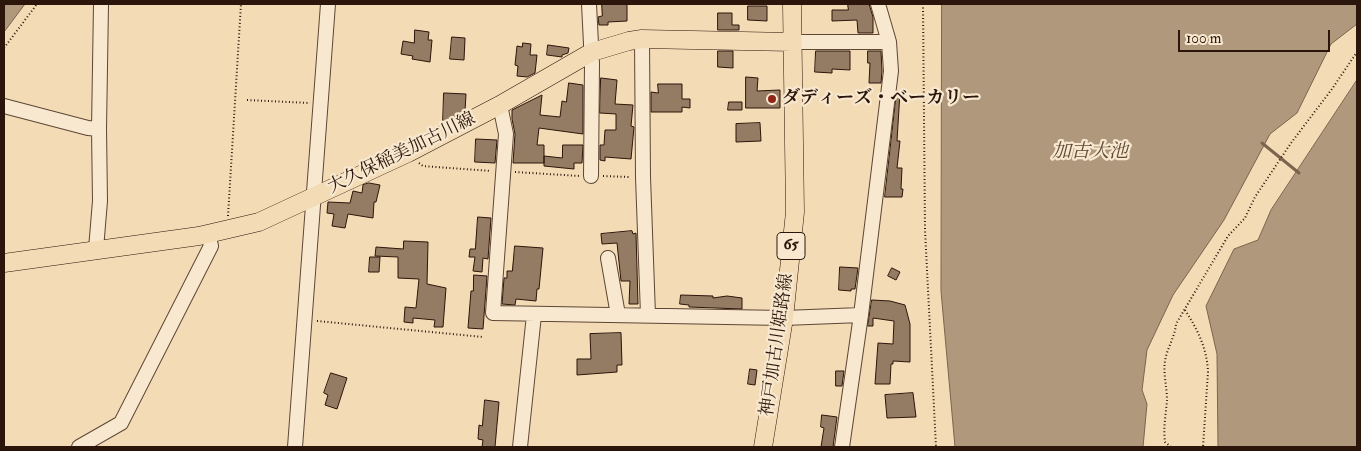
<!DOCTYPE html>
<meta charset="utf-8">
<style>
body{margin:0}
#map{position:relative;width:1361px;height:451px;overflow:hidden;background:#f2dbb5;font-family:"IM FELL Double Pica",serif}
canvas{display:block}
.frame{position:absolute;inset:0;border:5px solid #2c150a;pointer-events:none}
.scale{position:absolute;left:1178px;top:30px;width:152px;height:22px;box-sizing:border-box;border:2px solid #2c150a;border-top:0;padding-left:6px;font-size:15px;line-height:18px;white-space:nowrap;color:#2c150a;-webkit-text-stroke:4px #f7e8cf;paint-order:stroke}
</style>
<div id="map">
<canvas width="1361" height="451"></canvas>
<div class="frame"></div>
<div class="scale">100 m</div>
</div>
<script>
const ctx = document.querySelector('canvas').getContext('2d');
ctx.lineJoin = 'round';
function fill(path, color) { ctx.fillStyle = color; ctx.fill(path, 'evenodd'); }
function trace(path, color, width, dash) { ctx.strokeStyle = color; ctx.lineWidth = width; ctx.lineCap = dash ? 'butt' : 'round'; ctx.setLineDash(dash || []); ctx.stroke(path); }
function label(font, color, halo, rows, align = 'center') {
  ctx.font = font + ' "IM FELL Double Pica","Noto Serif JP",serif'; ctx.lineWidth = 4.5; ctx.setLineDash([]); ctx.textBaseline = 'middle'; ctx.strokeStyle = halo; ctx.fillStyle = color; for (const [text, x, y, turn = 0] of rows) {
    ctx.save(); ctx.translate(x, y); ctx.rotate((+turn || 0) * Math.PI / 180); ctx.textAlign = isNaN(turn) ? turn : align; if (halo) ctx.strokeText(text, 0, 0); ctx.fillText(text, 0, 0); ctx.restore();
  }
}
const water = new Path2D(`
 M4,4H25L4,32Z
 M942,4H1357V24L1331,44L1297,113L1270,134L1224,220L1173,295L1147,350L1142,390L1147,404L1143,447H955L941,291Z
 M1357,80V447H1218L1217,354L1206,306L1234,249L1258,240L1271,210Z`);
fill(water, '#af987b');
trace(water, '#7b644e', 1);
trace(new Path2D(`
 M1262,143L1299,173`), '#7b644e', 3);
const building = new Path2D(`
 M602,4H627V21L608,22V25H599L598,17L602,16Z
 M848,4H869L873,17V33H858L857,20L832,21V10H848Z
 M748,6H767V21L748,20Z
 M718,13H732V25H739V30H718Z
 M415,30L429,32L428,40H432L430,62L412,59L413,56L401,54L403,41L414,43Z
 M452,37L465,38L464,60L450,59Z
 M523,43L531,44L530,55H537L535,73L527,77L517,76L518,66L515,65L517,46L522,47Z
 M548,45L569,48L568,53L562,55V57L547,55Z
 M718,51H733V68L718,67Z
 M816,51H850V70L832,69V73L815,72Z
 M868,51H881L882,71L881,83H869L870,63H868Z
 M746,77L758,78L757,91L780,90V108H746Z
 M601,78L617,80L615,104L633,105L631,126L634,127L631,159L605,157V161L600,160V145H604L605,130H616V114L600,113Z
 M569,83L583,85V134L539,128L537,145H544V163H513L515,134L512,119V110L542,95L540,115L560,117L562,101L566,102Z
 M658,84H682V99H690V108L682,107V112H651V92L658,93Z
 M897,91L900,92L897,141H900L897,168H902L901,189H903L902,197H885Z
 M444,93L466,94L465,111L445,122H443Z
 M729,102H742V110H728Z
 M760,123L761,141L736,142V124Z
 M476,139L497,140L495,163L475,162Z
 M563,145H583L582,163H574V169L544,166V156L562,158Z
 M369,183L380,185L376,202H374L373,218L348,214L345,228L332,226L334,214L327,213L328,202L350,203L353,191L362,193L363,185Z
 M478,217L491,218L488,259L483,258L482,272L473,271L475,257H469L470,249H475Z
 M632,231L633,234L636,233L638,304H629L630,281H621L617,243L602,244L601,234Z
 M404,241L428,242L427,284L446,288L443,327H434L435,320L413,318V323L404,322L405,307L416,308L419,279L398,278V257L375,256L376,247L403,249Z
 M515,246L543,248L539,289H537L536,301L516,299L515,305L502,304L504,278H507V271H512Z
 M370,257H380L379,272H369Z
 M840,267L858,268L855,289H851V291L839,290Z
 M892,268L900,272L896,280L888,276Z
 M474,275L487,276L483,329L468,328L471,291H473Z
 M681,295L713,296V298L727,296L742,298V309L689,307V305L680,304Z
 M872,300L890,301L905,305L910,324V362L893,361V364H891L890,384H875L878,343L893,344L894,321L873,318V326H868Z
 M621,333L622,365H617V372L577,375V359H591L590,334Z
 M750,369L757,370L755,385L748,384Z
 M836,371H844L842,386H836Z
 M331,373L347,378L337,409L325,405L328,395L324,393Z
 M913,393L916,417L887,418L885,395Z
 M485,400L499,402L495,447H482L483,440L478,439L479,425L482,426Z
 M822,415L837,417L833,447H821L824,428L821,427Z`);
fill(building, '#937c63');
trace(building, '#2c150a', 1);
const minor = new Path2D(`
 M589,4L592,64L591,176
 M642,39L643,177L648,315
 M792,42H889
 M500,105L506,134L493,313L784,318L861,315
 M4,106L88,128L99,129
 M96,249L100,201L99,129L101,4
 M608,258L618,315
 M79,447L121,423L211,246L208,233
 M295,447L328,4
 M520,447L534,315
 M842,447L861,315L891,71L889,42L878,4`);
const major = new Path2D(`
 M4,263L199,236L259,222L408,153L500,105L592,52L629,41L642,39L792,42
 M763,447L784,318L795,212L792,4`);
trace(minor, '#5e4635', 16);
trace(major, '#2c150a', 19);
trace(new Path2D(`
 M923,4L925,230L936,447
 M4,48L37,4
 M247,100L310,103
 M419,163L423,166L491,171
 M515,172L580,176
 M603,176L630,177
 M228,216L241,4
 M1185,310C1198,330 1207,349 1208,372L1203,447
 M317,321L483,337
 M1171,447L1165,442C1163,428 1166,414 1167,400C1167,387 1163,373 1165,361C1167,348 1175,337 1176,324L1228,236L1245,218L1255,197L1291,143L1332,89L1357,52`), '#2c150a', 2, [1, 2.5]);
trace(minor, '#f7e8cf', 14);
trace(major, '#f2dbb5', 18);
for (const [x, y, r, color] of [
 [772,99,5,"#8f2418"]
]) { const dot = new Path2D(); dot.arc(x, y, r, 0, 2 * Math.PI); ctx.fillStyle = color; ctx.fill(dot); trace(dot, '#f7e8cf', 2); }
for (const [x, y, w] of [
 [791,246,28]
]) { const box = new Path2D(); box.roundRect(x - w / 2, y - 13.5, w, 27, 4); ctx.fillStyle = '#f7e8cf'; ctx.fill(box); trace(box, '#2c150a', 1); }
label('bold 16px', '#2c150a', null, [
 ["65",791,246]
]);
label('bold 18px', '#2c150a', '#f7e8cf', [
 ["ダディーズ・ベーカリー",782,99]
], 'left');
label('18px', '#2c150a', '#f7e8cf', [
 ["大久保稲美加古川線",402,154,-26],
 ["神戸加古川姫路線",778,345,-82]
]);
label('italic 19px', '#604937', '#f7e8cf', [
 ["加古大池",1090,153]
]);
</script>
